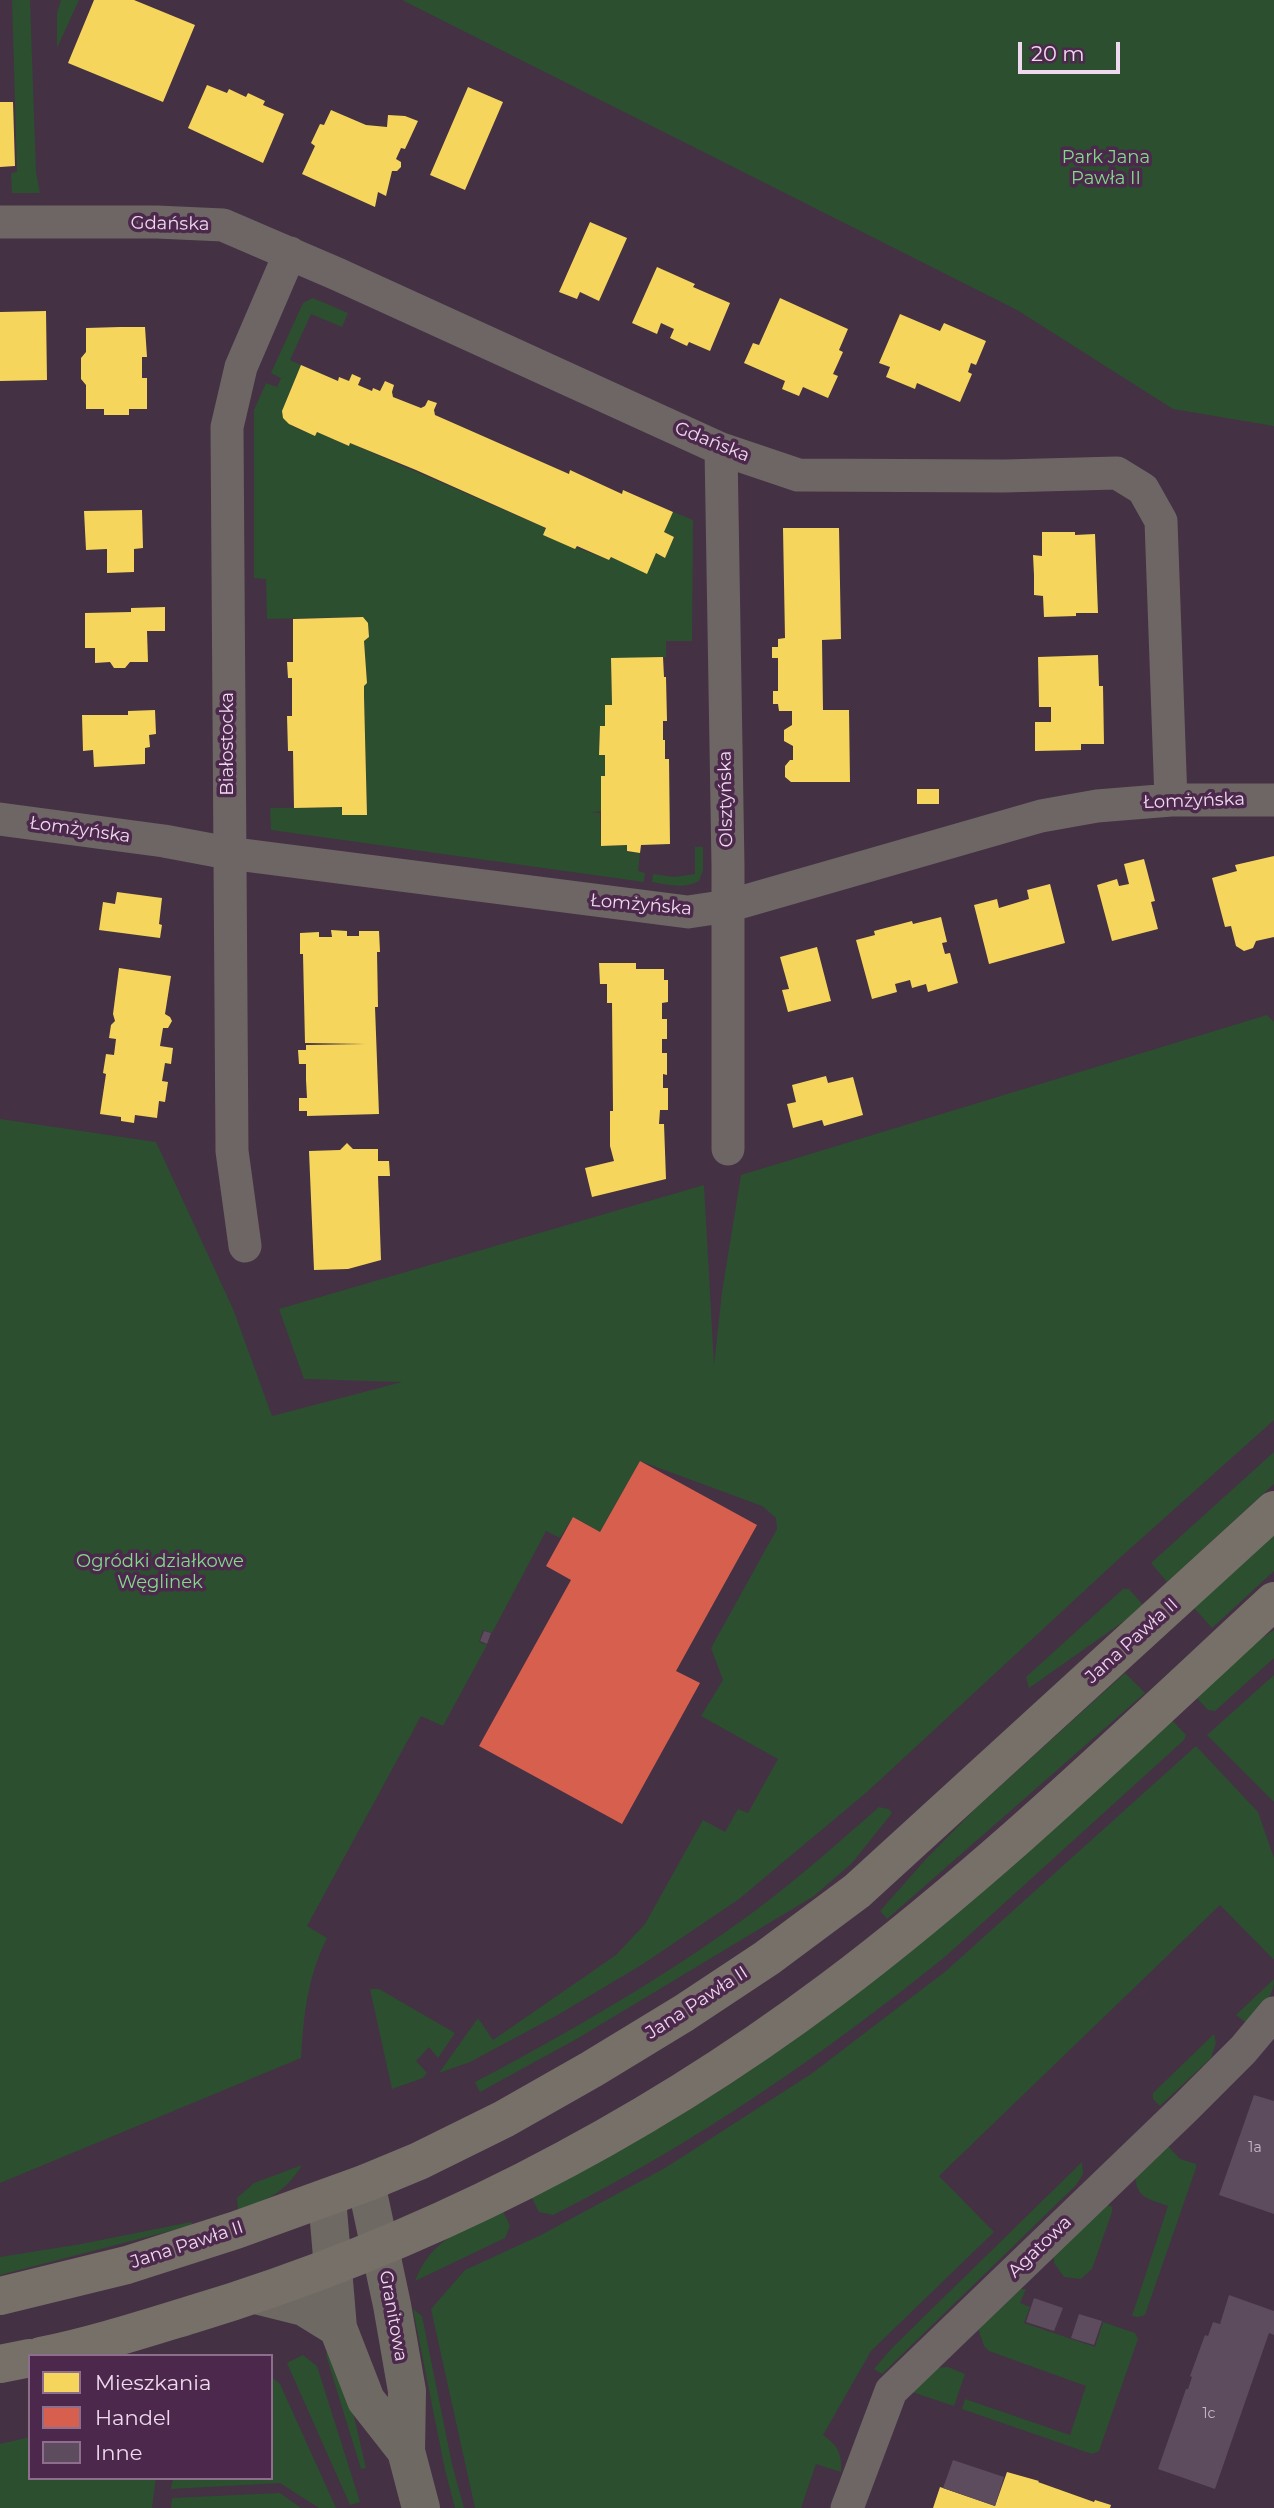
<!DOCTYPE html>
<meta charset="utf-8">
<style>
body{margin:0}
#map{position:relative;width:1274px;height:2508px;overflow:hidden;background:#443144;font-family:Montserrat,sans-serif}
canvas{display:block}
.legend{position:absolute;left:28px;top:2354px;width:245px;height:126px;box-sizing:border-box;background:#4c294c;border:2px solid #8d6f8d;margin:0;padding:9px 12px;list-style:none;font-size:21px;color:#efd9ef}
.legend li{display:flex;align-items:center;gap:14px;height:35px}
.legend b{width:35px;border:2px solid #8d6f8d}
.scale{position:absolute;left:1018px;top:42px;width:102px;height:32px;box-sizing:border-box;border:4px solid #efd9ef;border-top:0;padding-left:9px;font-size:21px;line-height:24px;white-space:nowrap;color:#efd9ef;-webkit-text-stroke:5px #4c294c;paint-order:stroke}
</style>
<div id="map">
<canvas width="1274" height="2508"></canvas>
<ul class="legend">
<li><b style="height:19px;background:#f6d55c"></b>Mieszkania</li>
<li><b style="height:19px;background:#d6604d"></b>Handel</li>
<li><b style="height:19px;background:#5d4c5d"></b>Inne</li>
</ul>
<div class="scale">20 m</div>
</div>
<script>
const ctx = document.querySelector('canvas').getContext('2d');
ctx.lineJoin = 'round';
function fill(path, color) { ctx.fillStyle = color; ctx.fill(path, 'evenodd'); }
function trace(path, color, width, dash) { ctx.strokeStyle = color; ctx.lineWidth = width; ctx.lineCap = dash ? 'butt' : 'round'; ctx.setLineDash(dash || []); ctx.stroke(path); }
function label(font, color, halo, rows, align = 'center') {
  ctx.font = font + ' Montserrat,sans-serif'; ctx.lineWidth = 7; ctx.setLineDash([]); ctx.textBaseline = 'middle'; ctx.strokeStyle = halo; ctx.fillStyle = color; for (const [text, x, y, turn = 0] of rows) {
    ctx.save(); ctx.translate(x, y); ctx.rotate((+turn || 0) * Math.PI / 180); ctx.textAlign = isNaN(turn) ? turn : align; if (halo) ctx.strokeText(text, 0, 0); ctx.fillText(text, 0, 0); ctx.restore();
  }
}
fill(new Path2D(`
 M12,0H30L36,172L40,193H12L11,173L17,172Z
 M61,0H79L57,48V13Z
 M402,0H1274V426L1173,409L1017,310Z
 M313,298L348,313L342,327L311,314L290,360L301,365L282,411C283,426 302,430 315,435L317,432L349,446L350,443L546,528L543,535L609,560L611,557L656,553L665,558L674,537L664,532L673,512L693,520L692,641H666V657L611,659L612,705L605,706V726L600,727L599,755H605V776L601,777V811L590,813H600L601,846L627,845V852L640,853L638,871L645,873L644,882L271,830L270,808L342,807L367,814L364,696V686L367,683L364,641L369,637L368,623L363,617L267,619L266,579L254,578V410L266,383L277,387L281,378L271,373L303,303Z
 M695,847H703V870L699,881C684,889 669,885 652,882L653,874L674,877L695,874Z
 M1267,1015L1274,1022V1420L1123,1555L867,1792L739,1899L643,1964L556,2016L470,2062L439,2073L478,2018L493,2040L616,1955L645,1924L703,1820L725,1832L738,1809L748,1813L778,1759L701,1716L723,1680L711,1648L777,1529L776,1518L762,1506L640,1461L600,1532L573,1517L560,1538L546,1531L492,1633L483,1630L479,1642L487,1645L443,1726L421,1716L307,1926L327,1938C307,1979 304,2013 301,2058L0,2183V1119L156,1142L233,1309L272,1416L402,1382L304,1379L279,1309L704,1185L714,1365L722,1292L741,1175Z
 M1274,1452V1484L1167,1582L1151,1563Z
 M1274,1535V1571L1212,1628L1194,1608Z
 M1123,1589H1129L1143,1605L1127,1619L1029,1688L1026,1677Z
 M1274,1630V1658L1215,1711L1208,1710L1195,1696L1256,1642Z
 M1125,1673L1145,1693L887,1919L880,1911L926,1859L976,1808Z
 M1274,1675V1802L1207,1735Z
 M1170,1718L1186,1735L1184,1740L946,1956C823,2055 694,2144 553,2215L539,2212L532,2198L664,2125L730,2084L808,2030Z
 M1196,1746L1258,1812L1274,1858V1960L1220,1905L939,2176L994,2232L871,2351L823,2435C838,2446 842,2453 841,2472L816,2464L801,2508H475L431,2309L465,2270L541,2235L665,2168L811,2074L946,1971Z
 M879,1807L889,1809L892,1813L852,1863L814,1896L580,2037L480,2092L475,2082C572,2031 668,1975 756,1910C799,1878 839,1842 879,1807Z
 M1274,1979C1274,1997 1260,2011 1247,2023L1236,2015Z
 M370,1989H379L455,2033L438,2058L429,2047L416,2061L427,2073L423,2078L392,2089Z
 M1214,2034L1216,2043L1211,2058L1160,2106L1153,2099V2093Z
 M1167,2145L1180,2159L1196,2164V2168L1145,2315L1138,2317L1132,2316L1168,2206C1150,2199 1134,2198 1136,2174Z
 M1082,2162L1083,2174L1076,2185L882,2374L874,2369L892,2348Z
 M302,2165C284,2194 269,2199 238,2210L237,2198L254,2183Z
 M1106,2204L1112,2207V2212L1092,2269L1081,2279L1064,2277L1054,2263V2254Z
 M503,2211L510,2226L505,2238L415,2281C432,2237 465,2229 503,2211Z
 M191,2222L193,2225L0,2275V2257L81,2244Z
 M1020,2289H1026L1020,2303L1030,2307L1024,2323L1095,2347L1103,2322L1135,2333L1138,2339L1099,2451L1092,2454L962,2409L965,2399L1070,2435L1086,2386L989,2351L984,2346L978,2328Z
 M413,2309L422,2316L452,2464L464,2508H455L445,2470Z
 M328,2349L349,2395L366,2468L361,2469L326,2355Z
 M303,2355L317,2366L360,2502L350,2505L287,2363Z
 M948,2367L965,2374L954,2406L909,2391L933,2368Z
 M271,2376L280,2384L336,2508H319L280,2483L171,2489L173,2478H271Z
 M30,2437V2478H156L152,2508H0V2444Z
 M280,2493L301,2508H171L172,2498Z`), '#2c4f30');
fill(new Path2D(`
 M94,0H134L195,25L163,102L68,63Z
 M207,85L227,93L229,89L246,97L248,93L265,101L263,105L284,114L263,163L188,128Z
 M468,87L503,102L465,190L430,175Z
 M0,102H13L15,166L0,167Z
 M331,110L366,125L387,127L388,115L405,116L418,121L405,149L401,148L396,159L401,162V167L397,171H392L386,196L378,192L375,207L302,174L315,146L311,143L320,124L324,125Z
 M590,222L627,238L599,301L580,292L577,299L559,292Z
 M657,267L695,284L693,287L730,303L710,351L689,342L687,346L670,338L674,329L661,323L657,334L632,323Z
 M780,298L848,329L839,350L843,352L833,374L838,376L828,398L803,387L799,396L782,389L785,381L744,363L753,343L759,345Z
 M46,311L47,380L0,381V312Z
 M900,314L940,331L944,323L986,341L976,365L971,363L968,372L972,374L960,402L917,383L915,389L886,377L890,367L879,363Z
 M120,327H145L147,357H142V378H147V409H129V415H104V409H86V385L81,379V358L86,352V328Z
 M301,365L338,381L339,377L349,381L352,374L361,378L358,385L372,391L373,388L380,391L385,381L394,385L392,392L393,397L421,408L425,406L428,400L437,403L434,410L435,415L569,474L570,470L622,494L623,490L673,512L664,532L674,537L665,558L656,553L647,574L611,557L609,560L577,546L575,549L543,535L546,528L416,470L350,443L349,446L317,432L315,436L289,424L283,418L282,411Z
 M142,510L143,548L134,549V572L107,573V549L86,550L84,511Z
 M783,528H839L841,639L822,640L823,710H849L850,782H791L785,777V766L790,760H793V746L784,741V730L792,725V711H779L778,704H773V691H778V658H772V647H778V639L785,638Z
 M1042,532H1075V535L1095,534L1098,613H1076V616L1044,617L1043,596L1034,595V575L1033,555L1042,556Z
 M165,607V631H147L148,662H130L125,668H114L110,662L95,663V648H85V613L131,612V608Z
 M363,617L368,623L369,637L364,641L367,683L364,686V696L367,815H342V807L294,808L293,751H288L287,716H292V678H288L287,662H293V619Z
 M1098,655L1099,686H1103L1104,744H1081V750L1035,751V722H1051V707H1039L1038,657Z
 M663,657L664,677H666L667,721H663V740H665V759H669L670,844L641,845L640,853L627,851V845L601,846V776H605V755H599L600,726H605V705H612L611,658Z
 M155,710L156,734L149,735L150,747L145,748V764L94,767L93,750L83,751L82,715H128V711Z
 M917,789H939V804H917Z
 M1274,856V937L1256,941L1253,948L1244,951L1236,946L1231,926L1225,927L1212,878L1237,871L1235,865Z
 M1144,859L1155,901L1151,902L1158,929L1112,941L1097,885L1117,879L1119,886L1129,884L1124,864Z
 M1050,884L1065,943L989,964L974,905L997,899L999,908L1029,899L1027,890Z
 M117,892L162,898L159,924L162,925L160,938L99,930L103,902L115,904Z
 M941,917L947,942L942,943L945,954L950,953L958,983L928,992L926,984L912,988L910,980L895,984L897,992L872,999L856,940L875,935L874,931L912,921L913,924Z
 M331,930L347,931V936H359V931H379L380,952H377L378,1007H375L379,1114L307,1116V1111H299V1098H307L306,1080V1064H299L298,1050H306V1045L365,1044L305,1043L303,954H300V933L319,932V937H332Z
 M817,947L831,1001L788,1012L782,990L789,989L780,957Z
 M599,963H636V969H664V980H668V1002L662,1003V1019H667V1039H662V1053H667V1075L663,1074V1088H668V1110H660L659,1124H664L666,1179L592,1197L585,1168L614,1161L610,1146V1111H613L612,1003H607V984H600Z
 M119,968L171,976L165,1014L170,1017L172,1021L168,1028H163L160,1046L173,1048L171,1064L165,1063L162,1081L168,1082L165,1102L159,1101L157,1118L135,1115L134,1123L121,1121V1117L100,1114L106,1074L103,1073L106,1054L114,1055L116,1039L109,1038L111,1025L115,1021L113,1014Z
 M826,1076L828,1083L853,1077L863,1115L824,1126L822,1120L793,1128L787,1104L796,1102L792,1085Z
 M347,1143L353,1149H378V1161H389L390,1176H378L381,1260L348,1269L314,1270L309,1151L340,1150Z
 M1007,2472L1039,2481L1038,2482L1094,2502L1095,2500L1111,2505L1110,2508H933L940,2487L995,2506Z`), '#f6d55c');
fill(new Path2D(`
 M640,1461L757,1525L676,1671L700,1683L622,1824L479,1746L571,1580L546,1566L573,1517L600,1532Z`), '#d6604d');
fill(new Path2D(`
 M484,1631L491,1633L487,1644L480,1641Z
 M1254,2095L1274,2101V2214L1219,2195Z
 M1229,2295L1274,2311V2335L1269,2333L1215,2489L1158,2469L1186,2389H1188L1192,2377L1190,2376L1205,2335L1208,2336L1213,2322L1220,2324Z
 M1034,2298L1063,2308L1054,2331L1026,2322Z
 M1079,2314L1102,2321L1094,2345L1071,2338Z
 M953,2460L1004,2477L995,2506L943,2488Z`), '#5d4c5d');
trace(new Path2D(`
 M0,222H157L223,225L337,274L721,449L798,475L1004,476L1117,473L1143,489L1161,521L1171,800
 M721,449L728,866V1149
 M0,819L164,841L228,853L688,912L728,906L1041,816L1097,806L1171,800H1274
 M245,1246L232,1151L227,427L241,367L290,253
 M847,2508L891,2391L1186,2107L1243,2050L1274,2013`), '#6d6664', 33);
trace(new Path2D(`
 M366,2183L392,2305L407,2391L406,2451L421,2508
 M327,2198L338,2328L366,2400L406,2451
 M256,2295L304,2307L338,2328`), '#6f6964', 38);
trace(new Path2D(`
 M0,2296L127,2265L236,2230L366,2183L419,2161L504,2119L592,2069L684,2013L767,1958L857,1891L1274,1510
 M41,2356C91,2346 141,2330 190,2315C420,2246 639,2134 831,1990C988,1872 1130,1734 1274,1601
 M0,2364L30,2358`), '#777069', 38);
label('14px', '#cab6ca', null, [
 ["1a",1255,2148],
 ["1c",1209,2414]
]);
label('18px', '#83d98c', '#4c294c', [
 ["Park Jana",1106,158],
 ["Pawła II",1106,179],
 ["Ogródki działkowe",160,1562],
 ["Węglinek",160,1583]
]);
label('18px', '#efd9ef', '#4c294c', [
 ["Gdańska",170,224,1],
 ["Gdańska",712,442,22],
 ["Białostocka",228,744,-90],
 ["Olsztyńska",726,799,-91],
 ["Łomżyńska",1194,801,-2],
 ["Łomżyńska",80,830,8],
 ["Łomżyńska",641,905,5],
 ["Jana Pawła II",1132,1641,-42],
 ["Jana Pawła II",697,2003,-33],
 ["Jana Pawła II",187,2245,-18],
 ["Agatowa",1040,2247,-44],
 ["Granitowa",393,2316,80]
]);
</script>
